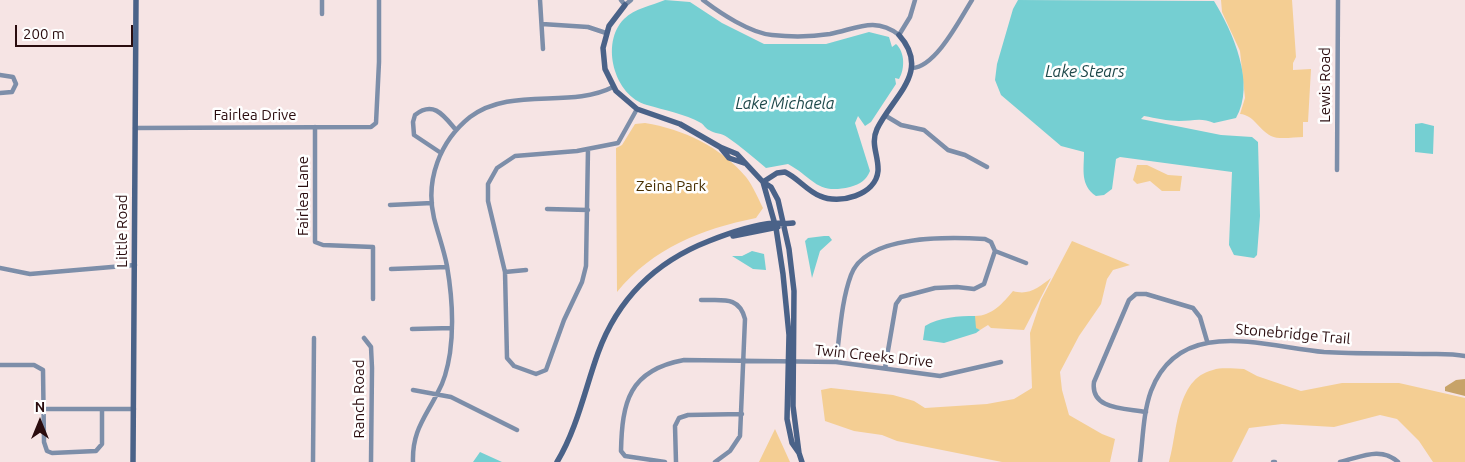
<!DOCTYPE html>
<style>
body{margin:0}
#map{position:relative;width:1465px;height:462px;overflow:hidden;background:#f6e4e4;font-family:Ubuntu,sans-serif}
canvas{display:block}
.north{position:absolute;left:15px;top:397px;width:50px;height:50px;-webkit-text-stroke:4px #fff;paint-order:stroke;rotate:0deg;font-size:14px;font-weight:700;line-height:20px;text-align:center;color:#2a0c0e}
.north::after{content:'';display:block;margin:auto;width:18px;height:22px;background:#2a0c0e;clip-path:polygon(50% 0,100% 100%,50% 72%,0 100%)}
.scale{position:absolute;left:15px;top:25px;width:118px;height:22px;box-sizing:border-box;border:2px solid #2a0c0e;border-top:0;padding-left:6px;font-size:15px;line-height:18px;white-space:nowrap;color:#2a0c0e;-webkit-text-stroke:4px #fff;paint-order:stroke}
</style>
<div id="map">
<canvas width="1465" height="462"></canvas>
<div class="north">N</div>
<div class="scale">200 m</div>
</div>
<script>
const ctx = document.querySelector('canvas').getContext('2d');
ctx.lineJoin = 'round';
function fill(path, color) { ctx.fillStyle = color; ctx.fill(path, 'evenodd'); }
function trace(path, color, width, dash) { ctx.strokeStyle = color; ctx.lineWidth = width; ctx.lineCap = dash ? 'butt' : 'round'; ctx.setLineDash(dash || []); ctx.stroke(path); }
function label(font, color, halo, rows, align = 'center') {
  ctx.font = font + ' Ubuntu,sans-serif'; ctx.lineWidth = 5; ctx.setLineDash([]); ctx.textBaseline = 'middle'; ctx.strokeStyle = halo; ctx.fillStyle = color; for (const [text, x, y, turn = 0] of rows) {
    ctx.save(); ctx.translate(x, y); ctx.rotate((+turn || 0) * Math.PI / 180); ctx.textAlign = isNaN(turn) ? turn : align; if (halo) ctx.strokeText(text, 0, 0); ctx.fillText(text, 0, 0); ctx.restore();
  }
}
fill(new Path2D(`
 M1221,0H1292L1296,57L1293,63V70L1311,69L1308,122H1303V137C1294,137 1279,140 1271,136C1259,130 1254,115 1240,114L1245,98L1240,51L1222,12Z
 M645,123C683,129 721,147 746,177C753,186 758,198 763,208L756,218C701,229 653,248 617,292L616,148L622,145L635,124Z
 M1137,165H1147L1168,175L1182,176L1180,191H1162L1150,181L1137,184L1133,180Z
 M1072,241L1130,265L1113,270L1107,279L1101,304L1079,336L1060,372L1062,390L1069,415L1102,434L1115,439L1110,462H1002L897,441L882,435L854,431L825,421L821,390L831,388L893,395L914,401L925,408L987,404L1014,399L1032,388L1030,333L1041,300Z
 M1051,278L1024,330L991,328L988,325L980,330L975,328V316C992,316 1003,303 1013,291C1029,296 1039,287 1051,278Z
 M1244,369L1257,376L1301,391L1342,383H1399L1465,398V462H1433L1419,441L1397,419L1380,415L1334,427L1282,424L1249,428L1232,462H1169C1178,433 1175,379 1213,370C1222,367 1234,369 1244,369Z
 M775,429L790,462H759Z`), '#f4ce93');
fill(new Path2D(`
 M1465,379V396L1445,391V387L1456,380Z`), '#c7a369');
fill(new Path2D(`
 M665,0L690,2L722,23L764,44H826L869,32L889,37L892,47L896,44C905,52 905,69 899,79L895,78L896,84L871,122L865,126L858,116L855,123L870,171C866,180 861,184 850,187C816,195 814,178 788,164L766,168C753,157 740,146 727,137C722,133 715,134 709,130C706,129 704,125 701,123C685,114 664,110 647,105C614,96 600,43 624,19C635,8 651,6 665,0Z
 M1018,0L1214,1C1233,32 1256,84 1236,118L1214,123C1201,117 1193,121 1179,121C1167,121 1156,118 1144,116L1141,119L1221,135L1252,137L1258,142L1260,216L1257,255L1254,258L1234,255L1229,245L1232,172L1120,157L1116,159L1112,189L1104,195L1096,196C1080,185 1084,170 1084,152L1061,146L1001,95L995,80L997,64L1013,9Z
 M1422,123L1434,126L1433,154L1415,152V124Z
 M824,236H829L832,240L820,251L812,278L805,241L808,238Z
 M752,251L764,254L766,270L753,269L732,256H742Z
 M975,316L976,328L980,330L976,333L944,343L923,340L925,326C939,317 959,316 975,316Z
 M480,452L502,462H473Z`), '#75cfd2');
trace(new Path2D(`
 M540,0L543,49
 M621,0L625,5L631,0
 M703,0C720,13 750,33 772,35C790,37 811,37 830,34C856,29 875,16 899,35L910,17L915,0
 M322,14V0
 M542,24L588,27L606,33
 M912,68C936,67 960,19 972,0
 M0,75L13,77L16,84L12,92L0,93
 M886,116L901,125L924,130L948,150L965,155L987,167
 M315,127V242L323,245L373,247V299
 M135,128L371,127L376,123L379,62V0
 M588,149L586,266L582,282L564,320L546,370L536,374L514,366L507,358L505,272L488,201V184L497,168L515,156L577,151L618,143L637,109
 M441,153L414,135L413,122L415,115C434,100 444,116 456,130
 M1337,170L1338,0
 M390,205L432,203
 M547,209L588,210
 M995,251L1026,263
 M0,268L30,274L135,265
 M391,269L447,267
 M505,272L526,270
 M701,300C721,301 739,295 745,319L740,436L730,451L715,462
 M412,329L452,328
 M364,338L371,347L372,368L371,462
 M836,362C840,334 841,302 851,275C866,234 949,237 985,239L991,242L995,251L984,284L974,289L957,287L935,288L901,297L896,304L885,368
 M0,365H34L43,370L44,442L47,451L52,453L96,451L102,444V409
 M413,390L451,397L517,430
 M44,409H134
 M1146,412C1126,408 1090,410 1094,382L1129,300L1136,294H1146L1193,308L1200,317L1207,341
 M313,462L314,338
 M413,462C412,431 425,418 438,392C445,380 448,366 450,353C454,324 452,295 447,266C444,250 438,234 434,218C425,180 440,141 470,117C511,86 570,109 613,87
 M665,462L625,456L621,451C622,402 629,370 684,360L836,362L940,376L1001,362
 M676,462L675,426L679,418L688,415L742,414
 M1140,462C1143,439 1143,413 1151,391C1180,315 1265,347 1324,352C1357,354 1390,353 1423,354C1437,354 1451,353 1465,356
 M1273,462H1275
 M1340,462C1361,457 1381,446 1398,462`), '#7d8ea9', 4.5);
trace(new Path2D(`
 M625,5L609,26L603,48L605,69L616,91L637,109L680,124L720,147L737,154L763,182L771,187L778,200L789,249L794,291L793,406L799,453L802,462
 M720,147L729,158L744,163
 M763,182L777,173L785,172C798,178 807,191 820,196C839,205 876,195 878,171C879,156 870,144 877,129C892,97 932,72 899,35
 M763,182L776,228L783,274L789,335L787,419L792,443L799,453
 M733,236L778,227
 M133,462L136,0
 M557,462C577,429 585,389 598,353C618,298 655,262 709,241C729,233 753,225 774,223C781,223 787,224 793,223`), '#4a6288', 5.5);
label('15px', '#2a0c0e', '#fff', [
 ["Lewis Road",1325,85,-90],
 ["Fairlea Drive",255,115],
 ["Fairlea Lane",303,196,-90],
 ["Little Road",122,231,-90],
 ["Stonebridge Trail",1293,334,5],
 ["Twin Creeks Drive",874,356,6],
 ["Ranch Road",359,399,-90]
]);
label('15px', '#472e00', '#fff', [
 ["Zeina Park",671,186]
]);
label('italic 16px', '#1e484a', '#fff', [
 ["Lake Stears",1085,72],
 ["Lake Michaela",785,104]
]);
</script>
